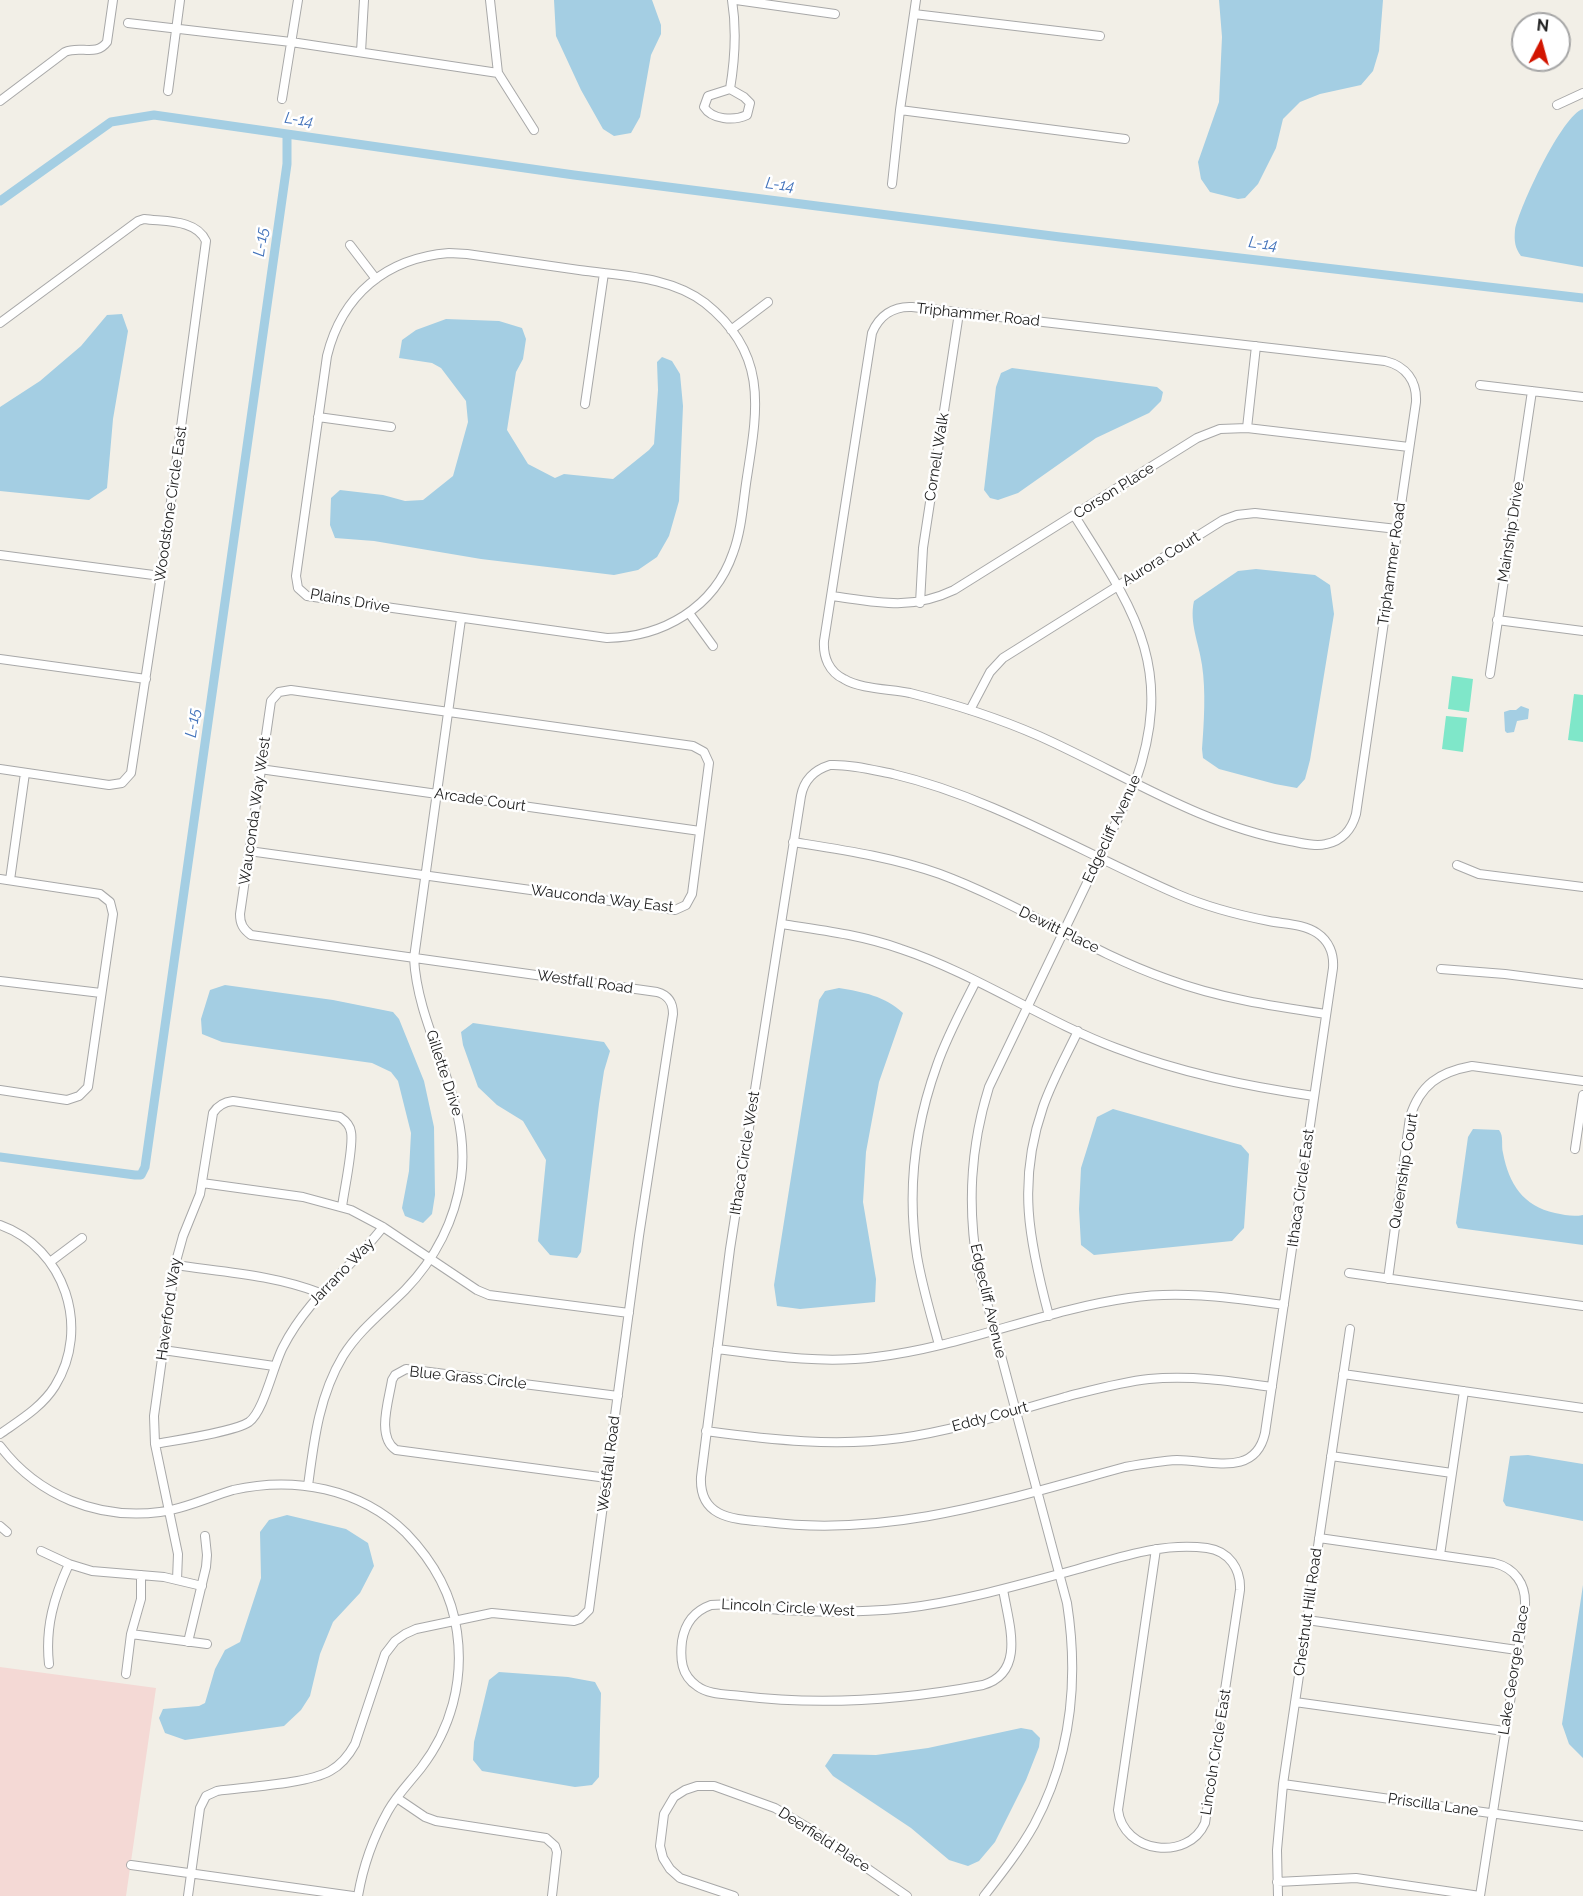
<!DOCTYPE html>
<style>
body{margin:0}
#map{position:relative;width:1583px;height:1896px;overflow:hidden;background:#f2efe7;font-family:Raleway,sans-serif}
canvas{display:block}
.north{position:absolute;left:1511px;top:12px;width:60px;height:60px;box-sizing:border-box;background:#fff;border:2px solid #a6a6a6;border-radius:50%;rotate:6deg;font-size:16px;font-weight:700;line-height:24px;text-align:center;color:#212121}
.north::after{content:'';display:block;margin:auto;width:21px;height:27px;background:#d21500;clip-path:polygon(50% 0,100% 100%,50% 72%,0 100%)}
</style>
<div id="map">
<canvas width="1583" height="1896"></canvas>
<div class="north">N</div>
</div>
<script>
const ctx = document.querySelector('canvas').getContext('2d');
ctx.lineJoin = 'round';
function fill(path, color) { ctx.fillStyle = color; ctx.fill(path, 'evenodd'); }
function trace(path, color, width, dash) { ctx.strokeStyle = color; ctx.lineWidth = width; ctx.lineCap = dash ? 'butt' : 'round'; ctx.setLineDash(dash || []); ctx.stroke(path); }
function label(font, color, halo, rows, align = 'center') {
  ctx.font = font + ' Raleway,sans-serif'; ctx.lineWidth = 5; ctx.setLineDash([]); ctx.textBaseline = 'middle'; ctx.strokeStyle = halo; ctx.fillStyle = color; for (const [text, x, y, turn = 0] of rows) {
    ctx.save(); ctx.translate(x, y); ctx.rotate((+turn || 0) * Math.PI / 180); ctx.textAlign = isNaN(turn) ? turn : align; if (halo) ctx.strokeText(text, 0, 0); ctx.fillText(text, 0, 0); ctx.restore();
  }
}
fill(new Path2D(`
 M0,1667L156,1688L126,1896H0Z`), '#f4d9d5');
fill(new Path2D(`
 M1452,676L1473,679L1469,712L1448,709Z
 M1574,694L1583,695V742L1568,740Z
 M1446,716L1467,718L1463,752L1442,749Z`), '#7fe7c9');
fill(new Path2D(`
 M554,0H652L661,25V34L651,55L640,117L631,133L614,136L603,129L581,90L556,36Z
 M1219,0H1383L1379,51L1373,71L1361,85L1320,94L1300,102L1283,119L1276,148L1258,184L1245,198L1238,199L1210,192L1201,179L1198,162L1219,102L1222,37Z
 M1583,109V267L1521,256C1515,248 1514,241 1515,230C1519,208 1562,115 1583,109Z
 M122,314L128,331L113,419L107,488L89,500L0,491V407L40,381L81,346L107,315Z
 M446,319L499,321L522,328L526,339L523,359L516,372L507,430L528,464L555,478L564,474L613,479L649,450L654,444L658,390L657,362L662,357L672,361L680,374L683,406L679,501L669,536L657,557L638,570L614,575L481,559L374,541L335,538L330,525L331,498L340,490L383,495L405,501L423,500L453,476L468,422L466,401L441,368L432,363L399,358L402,340L416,330Z
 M1012,368L1157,387L1163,392L1161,401L1149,413L1096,438L1018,493L998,500L990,498L984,490L996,387L1001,373Z
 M1256,569L1315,575L1330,585L1334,614L1310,760L1305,779L1297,788L1275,784L1219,769L1203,758L1202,749C1204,723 1206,691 1202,665C1199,643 1189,623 1194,601L1238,571Z
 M1521,706L1529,709L1528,719L1517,721L1514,732L1507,733L1505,731L1504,712L1510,710H1516Z
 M225,985L333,1000L393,1012L399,1019L424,1081L434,1127L435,1195L432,1214L423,1223L405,1216L402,1208L409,1171L411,1133L398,1081L391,1072L372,1063L222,1042L202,1034L201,1019L210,990Z
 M839,988C863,992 885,996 903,1013L879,1082L866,1152L863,1202L876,1279L875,1302L800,1309L777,1306L774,1285L819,1000L825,991Z
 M473,1023L604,1042L610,1051L604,1071L599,1104L581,1252L577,1258L550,1255L538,1241L546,1160L523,1121L497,1105L478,1087L463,1045L461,1032Z
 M1113,1109L1241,1145L1249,1154L1244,1228L1232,1241L1094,1255L1081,1245L1079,1209L1081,1168L1097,1117Z
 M1473,1129L1499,1130C1504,1136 1501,1145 1503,1153C1509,1184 1523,1206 1555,1213C1565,1215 1573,1217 1583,1215V1245L1458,1228L1456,1223L1468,1137Z
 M1528,1455L1583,1464V1521L1506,1506L1503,1501L1510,1456Z
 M287,1515L346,1529L368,1543L374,1566L360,1593L333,1622L320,1654L310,1696L301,1710L284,1726L185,1740L165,1733L159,1718L163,1709L199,1706L205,1703L215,1669L225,1650L240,1642L261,1578L260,1532L269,1520Z
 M1583,1585V1758L1569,1744L1562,1724Z
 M499,1672L568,1677L595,1682L601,1693L600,1728L599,1777L592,1785L575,1787L482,1771L473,1760L474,1742L489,1680Z
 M1021,1728L1032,1730L1040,1738L1039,1747L1026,1780L995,1842L979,1861L968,1866L949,1860L911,1828L833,1776L825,1766L833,1754L876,1755L928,1748Z`), '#a4cee3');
trace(new Path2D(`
 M0,201L111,122L154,115L574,175L1060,237L1583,298
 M0,1157L135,1175H141L145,1167L287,164V134`), '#a4cee3', 9);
const minor = new Path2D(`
 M490,0L498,73L534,130
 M736,0L835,14
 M914,14L1100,36
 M128,23L291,42L498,73
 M361,52L364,0
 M730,89L744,97L750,103L747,115C734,121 712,120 704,107L708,96Z
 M730,89C735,59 737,31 732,0
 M168,91L180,0
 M282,99L298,0
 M0,101L65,52C80,45 96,57 107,42L113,0
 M1557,105L1583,93
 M900,110L1125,139
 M892,184L900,110L916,0
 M350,245L376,279
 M449,253L467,254C504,259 542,265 579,270C621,276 670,276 705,303C768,353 758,407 747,477C743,502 742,529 733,553C714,608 663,637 607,638L307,596L298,588L296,576L327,356C342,295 386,258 449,253Z
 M912,307L1385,361C1406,366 1417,381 1416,402L1356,814C1352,829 1342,841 1326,844C1315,847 1302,843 1290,841C1200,825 1122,773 1039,736C998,718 954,704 910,693C891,689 860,689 844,679C829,672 823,657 824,641L872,333C879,316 893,306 912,307Z
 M0,323L138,221L144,219C165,222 196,219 206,241L161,576L131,773L122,783L109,785L0,769
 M731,330L768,302
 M1480,385L1583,397
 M585,404L604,273
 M318,417L391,427
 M1247,428L1256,346
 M0,555L161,576
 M832,596C877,602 910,611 954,590L1197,438L1220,429L1247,428L1409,447
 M920,603L923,548L959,313
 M689,613L713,646
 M1497,620L1583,631
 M0,659L146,679
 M1490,674L1532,391
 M970,710L990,672L1003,658L1223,520L1237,515L1255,513L1397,529
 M830,765C850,764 873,770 893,774C994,798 1082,853 1177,894C1207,907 1238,915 1269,921C1285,924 1304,924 1317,933C1329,941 1334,954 1333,968L1265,1433C1255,1478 1210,1460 1177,1460C1159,1461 1142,1464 1125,1467C1007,1499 890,1538 766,1522C735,1519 699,1519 701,1477L730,1249L801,796C804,780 814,770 830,765Z
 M260,769L700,831
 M793,842C843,850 892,857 940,874C1018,903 1088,951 1167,979C1218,998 1272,1006 1326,1014
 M1457,865L1479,874L1583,887
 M0,879L100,894L110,902L113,914L88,1087L79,1096L67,1100L0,1090
 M10,880L25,773
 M781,924C821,930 862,935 901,949C976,974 1042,1020 1116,1048C1181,1073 1246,1086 1314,1096
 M1441,969L1505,974L1583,984
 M0,981L101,993
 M1575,1149L1583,1095
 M202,1183L303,1197L351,1210L383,1227L477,1290L489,1295L629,1313
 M0,1225C65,1248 91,1328 55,1386C42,1407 20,1420 0,1434
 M50,1262L82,1238
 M175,1265C223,1272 274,1275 320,1293
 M1349,1273L1583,1306
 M1388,1279L1410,1117C1420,1085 1439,1072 1472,1066L1583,1081
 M1049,1316C1029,1241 1017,1182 1043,1107C1052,1081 1066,1056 1078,1031
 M939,1345C931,1315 922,1286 917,1256C907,1192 915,1126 937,1065C947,1036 962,1009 976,981
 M717,1349C770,1356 823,1364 876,1357C962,1347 1043,1310 1129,1298C1181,1290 1232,1298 1284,1305
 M163,1350L274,1366
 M1343,1374L1583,1408
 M706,1431C772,1440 836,1447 901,1438C957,1430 1011,1412 1065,1397C1093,1390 1121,1382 1149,1379C1191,1375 1231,1381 1272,1387
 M155,1444C177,1440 234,1432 249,1422C264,1411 273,1366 283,1347C309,1296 349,1271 383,1227
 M0,1446C38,1496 98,1520 160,1512C185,1509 209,1497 233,1490C294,1476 360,1488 406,1533C432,1560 452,1594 457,1632C464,1681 451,1729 421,1768C410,1782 397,1795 388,1811C373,1838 363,1866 358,1896
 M1331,1456L1452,1473
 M607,1478L396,1450C376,1437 389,1400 392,1380L395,1375L406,1369L618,1396
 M308,1486C314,1440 319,1396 343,1356C359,1330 384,1311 405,1290C435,1259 455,1220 461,1178C472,1099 418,1035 414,958L461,619
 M0,1526L7,1532
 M1319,1538L1494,1563C1515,1568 1526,1584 1525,1605L1480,1896
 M41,1551L69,1564L92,1571L164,1577L202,1586
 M1440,1555L1464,1391
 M177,1580L178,1554L155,1444L154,1416L175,1265L183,1236L200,1194L213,1113C218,1105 224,1102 233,1101L340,1117C346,1121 350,1125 351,1132C354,1146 344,1190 342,1207
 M1003,1589C1008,1622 1027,1672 983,1685C903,1700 823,1706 741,1696C727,1694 709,1695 697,1686C681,1675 680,1659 682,1641C685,1623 694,1611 711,1605C735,1602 760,1609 784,1610C824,1613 866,1612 906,1608C965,1601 1022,1584 1078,1569C1121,1557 1163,1542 1207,1548C1229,1551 1241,1569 1240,1590L1205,1823C1188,1862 1123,1853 1118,1810L1156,1549
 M1307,1620L1517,1650
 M131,1634L207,1644
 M188,1642L206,1567L207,1555L205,1536
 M49,1664C45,1627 54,1597 69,1564
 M126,1674L131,1634L141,1599V1575
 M1295,1702L1504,1731
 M1283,1784L1583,1826
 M397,1798L425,1817L436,1821L546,1838L555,1846L557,1852L552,1896
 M131,1865L353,1896
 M1277,1882L1356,1878L1480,1896
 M188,1896L200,1808L206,1796L217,1791C245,1787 307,1784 330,1771C341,1765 349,1755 355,1744L385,1654L395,1641L405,1634L416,1629L492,1613L574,1621L580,1619L589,1610L639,1236L673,1014C673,1002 668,995 657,992L251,935C243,929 240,924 240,914L271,701L279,692L291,690L693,746L704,752L709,763L692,894L686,905L675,910L249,851
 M734,1896L680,1878L670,1869L663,1858L660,1846L664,1814L674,1797L685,1790L697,1786H714L775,1808L812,1830L907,1896
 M984,1896C1002,1873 1020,1850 1034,1825C1071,1756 1079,1680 1067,1603L978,1269C967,1206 970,1148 989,1087L1135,783C1176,667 1134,610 1074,515
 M1278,1896L1277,1850L1283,1784L1350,1329`);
trace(minor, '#a8a8a8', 10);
trace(minor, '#fff', 8);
label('15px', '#212121', '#fff', [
 ["Triphammer Road",978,315,6],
 ["Cornell Walk",937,457,-81],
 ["Corson Place",1114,491,-32],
 ["Woodstone Circle East",171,504,-82],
 ["Mainship Drive",1511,532,-81],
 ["Aurora Court",1161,559,-32],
 ["Triphammer Road",1392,564,-82],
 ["Plains Drive",350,601,10],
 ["Arcade Court",480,800,8],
 ["Wauconda Way West",255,811,-82],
 ["Edgecliff Avenue",1112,829,-65],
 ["Wauconda Way East",602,899,7],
 ["Dewitt Place",1059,930,26],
 ["Westfall Road",585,982,8],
 ["Gillette Drive",444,1073,72],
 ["Ithaca Circle West",745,1153,-81],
 ["Queenship Court",1404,1171,-81],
 ["Ithaca Circle East",1301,1188,-82],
 ["Jarrano Way",342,1272,-46],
 ["Edgecliff Avenue",988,1301,77],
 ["Haverford Way",169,1309,-82],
 ["Blue Grass Circle",468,1378,6],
 ["Eddy Court",990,1417,-15],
 ["Westfall Road",609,1464,-83],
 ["Lincoln Circle West",788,1608,3],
 ["Chestnut Hill Road",1308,1612,-82],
 ["Lake George Place",1514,1670,-81],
 ["Lincoln Circle East",1216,1752,-81],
 ["Priscilla Lane",1433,1805,8],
 ["Deerfield Place",824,1840,33]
]);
label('italic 16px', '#4373bb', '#fff', [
 ["L-14",299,120,8],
 ["L-14",780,185,7],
 ["L-15",261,242,-82],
 ["L-14",1263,244,7],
 ["L-15",193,723,-82]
]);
</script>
